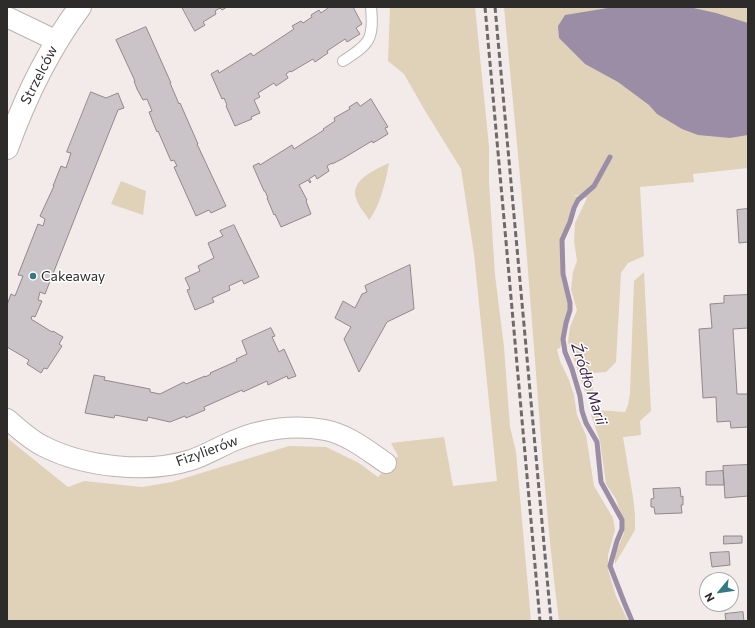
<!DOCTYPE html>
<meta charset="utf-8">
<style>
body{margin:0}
#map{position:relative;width:755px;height:628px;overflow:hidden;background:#f3eaea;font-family:Commissioner,sans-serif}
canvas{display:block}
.frame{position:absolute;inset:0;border:8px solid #2e2b2b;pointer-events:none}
.north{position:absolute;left:699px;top:572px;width:40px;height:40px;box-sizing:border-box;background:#fff;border:1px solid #abaaaa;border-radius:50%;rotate:241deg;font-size:11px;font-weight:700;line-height:16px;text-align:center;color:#2e2b2b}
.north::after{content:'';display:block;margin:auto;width:14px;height:18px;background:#347986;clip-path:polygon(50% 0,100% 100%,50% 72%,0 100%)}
</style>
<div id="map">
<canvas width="755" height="628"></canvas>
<div class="frame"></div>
<div class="north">N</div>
</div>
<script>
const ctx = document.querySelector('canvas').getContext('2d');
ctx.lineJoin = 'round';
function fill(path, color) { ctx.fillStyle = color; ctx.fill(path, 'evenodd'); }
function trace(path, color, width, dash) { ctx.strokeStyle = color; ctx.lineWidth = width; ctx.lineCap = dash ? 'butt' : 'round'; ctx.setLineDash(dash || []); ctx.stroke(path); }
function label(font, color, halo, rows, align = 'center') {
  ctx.font = font + ' Commissioner,sans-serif'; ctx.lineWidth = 3; ctx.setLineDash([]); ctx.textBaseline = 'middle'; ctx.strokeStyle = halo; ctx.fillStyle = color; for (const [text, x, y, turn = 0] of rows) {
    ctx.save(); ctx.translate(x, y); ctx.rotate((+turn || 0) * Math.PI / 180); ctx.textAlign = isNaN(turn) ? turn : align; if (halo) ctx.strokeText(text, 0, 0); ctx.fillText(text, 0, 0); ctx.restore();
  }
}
fill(new Path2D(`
 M390,7H475L489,147V182L495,275L504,347L510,427L516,452L531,621H7V438L68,487L84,481L142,487L172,482L289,446L326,447L359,463L378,477L398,456L391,443L444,437L453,486L497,481L474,254L461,169L424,109L404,74L388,61Z
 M504,7H748V168L693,174L694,182L640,187L644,256L628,263L621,273L616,362L606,372L593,373V394L586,395L568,342L570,327L577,310L571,290L573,272L577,261L574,241L575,223L587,198L572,194L581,198L574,208L570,222L562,240L563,274L570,303V310L566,323L563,339L560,348L557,349L560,361L569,380L574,395L577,415L586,435L594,486L613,518L615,530L608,555V570L616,596L628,621H559C545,513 539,405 530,297C523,200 513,104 504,7Z
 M389,163C386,180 380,207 369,220C365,213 358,206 356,198C350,180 376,169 389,163Z
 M121,181L146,191L143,215L111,204Z
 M644,272L651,411L640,421L641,435L623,437L633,497L635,515V530L615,564V555L624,533V524L616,499L606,484L600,441L591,415L596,410L625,412L628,405L630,393L634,281Z`), '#dfd2b9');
fill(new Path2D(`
 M614,7H689L716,13L748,23V135L730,138L698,135L682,129L657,114L649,105L618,82L585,64L559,38L558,26L565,15Z`), '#9c8da7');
trace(new Path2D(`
 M610,157L594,186L578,200L574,208L570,222L562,240L563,274L570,303V310L566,323L563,339L565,352L572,369L580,396L582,411L586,423L597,442L601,482L622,520V529L617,541L610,566L624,602L632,621`), '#9c8da7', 5);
const building = new Path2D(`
 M182,7H227L222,10L220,8L215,11L216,14L203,22L205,25L195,31Z
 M328,7H353L362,24L356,28L360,34L347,42L345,39L327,51L328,53L315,62L313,59L291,72L290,71L286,74L288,78L276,86L274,83L258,93L260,97L254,100L260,113L251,117L252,119L235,126L226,106L227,105L224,98L222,99L211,74L218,70L219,73L251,53L253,56L294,29L292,26L301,21L303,23L312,17L311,15L319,10L321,13L328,8Z
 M146,27L171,83H170L179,104L180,103L198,144H197L226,206L211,213L209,210L196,216L174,167L177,166L174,160L171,161L158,131L157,132L154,125L149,112L152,111L147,99L143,100L137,89L134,81H135L116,40Z
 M91,92L106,98L118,93L124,108L118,110L80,205L45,294L40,292L38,300L42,301L35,317L32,316L31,319L52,332L53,331L63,337L59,344L62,346L47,369L44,368L41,373L27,364L29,360L7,347V305L11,294L15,296L23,276L18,275L38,224L43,226L45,219L40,216L54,186H53L61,166L66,168L71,153L67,152Z
 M371,99L388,127L385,128L388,134L373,143L372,141L342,159L332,164V163L327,166L329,171L317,179L315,175L309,179L311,182L310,183L308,180L299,185L307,200L306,201L311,214L281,227L275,214L274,215L267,198H268L265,191H264L253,166L259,163L260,165L292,145L294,149L324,130L323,129L335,121L334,118L350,109L349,107L357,102L360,106Z
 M748,209V242L739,243L737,210Z
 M234,225L259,277L244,284L242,280L229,286L230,290L212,298L214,302L195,310L187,290L190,289L185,278L200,271L198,266L214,258L208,243L223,236L220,231Z
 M410,265L414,309L387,322L359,372L344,339L351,327L335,318L343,301L355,308L362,294L367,292L365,286Z
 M748,295V328L733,329L737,394H748V427L731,428L730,421L717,422L716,397L703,398L699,329L712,328L710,304L724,303V296Z
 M271,328L275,336L272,337L279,352L284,349L296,376L288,379L287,376L268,385L267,381L243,392L242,390L204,407L205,410L186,418L185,416L170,422L148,417L147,421L115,415L114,418L85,413L94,375L105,377L104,380L150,389V392L160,394L184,382L186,384L205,376V377L211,374L210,373L237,361L236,359L247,354L242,341Z
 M748,465V496L725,498L723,466Z
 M723,471L724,485H706V472Z
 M680,488L681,497L683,496V505H681L682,513L655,514L654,507H651V499L654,498L653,489Z
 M724,536H742V543L724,544Z
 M729,552L730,565L712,567L710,553Z
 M743,612L744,621H726L725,614Z`);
fill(building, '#cac3c7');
trace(building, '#90898c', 1);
const lane = new Path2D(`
 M343,61C370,44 374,39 371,7`);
const street = new Path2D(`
 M7,17L57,41
 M7,419C18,428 30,440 43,446C84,467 147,474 191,460C206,455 219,447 233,441C261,429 294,424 325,430C347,434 367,450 386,463`);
const secondary = new Path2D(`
 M7,148C25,98 48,50 80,7`);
trace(lane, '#bcb3b3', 12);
trace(street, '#bcb3b3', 22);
trace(secondary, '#bcb3b3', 24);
trace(lane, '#fff', 10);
trace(street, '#fff', 20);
trace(secondary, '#fff', 22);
trace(new Path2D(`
 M485,7L540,621
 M495,7L551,621`), '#6f6a6a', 3, [6, 3]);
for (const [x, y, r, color] of [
 [33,276,4,"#347986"]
]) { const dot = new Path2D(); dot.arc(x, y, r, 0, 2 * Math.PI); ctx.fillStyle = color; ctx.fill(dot); trace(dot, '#fff', 1.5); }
label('14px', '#2e2b2b', '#fff', [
 ["Strzelców",39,75,-63],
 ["Fizylierów",207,451,-20]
]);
label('14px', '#2e2b2b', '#fff', [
 ["Cakeaway",41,276]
], 'left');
label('italic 15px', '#361f44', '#fff', [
 ["Źródło Marii",589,384,72]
]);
</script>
